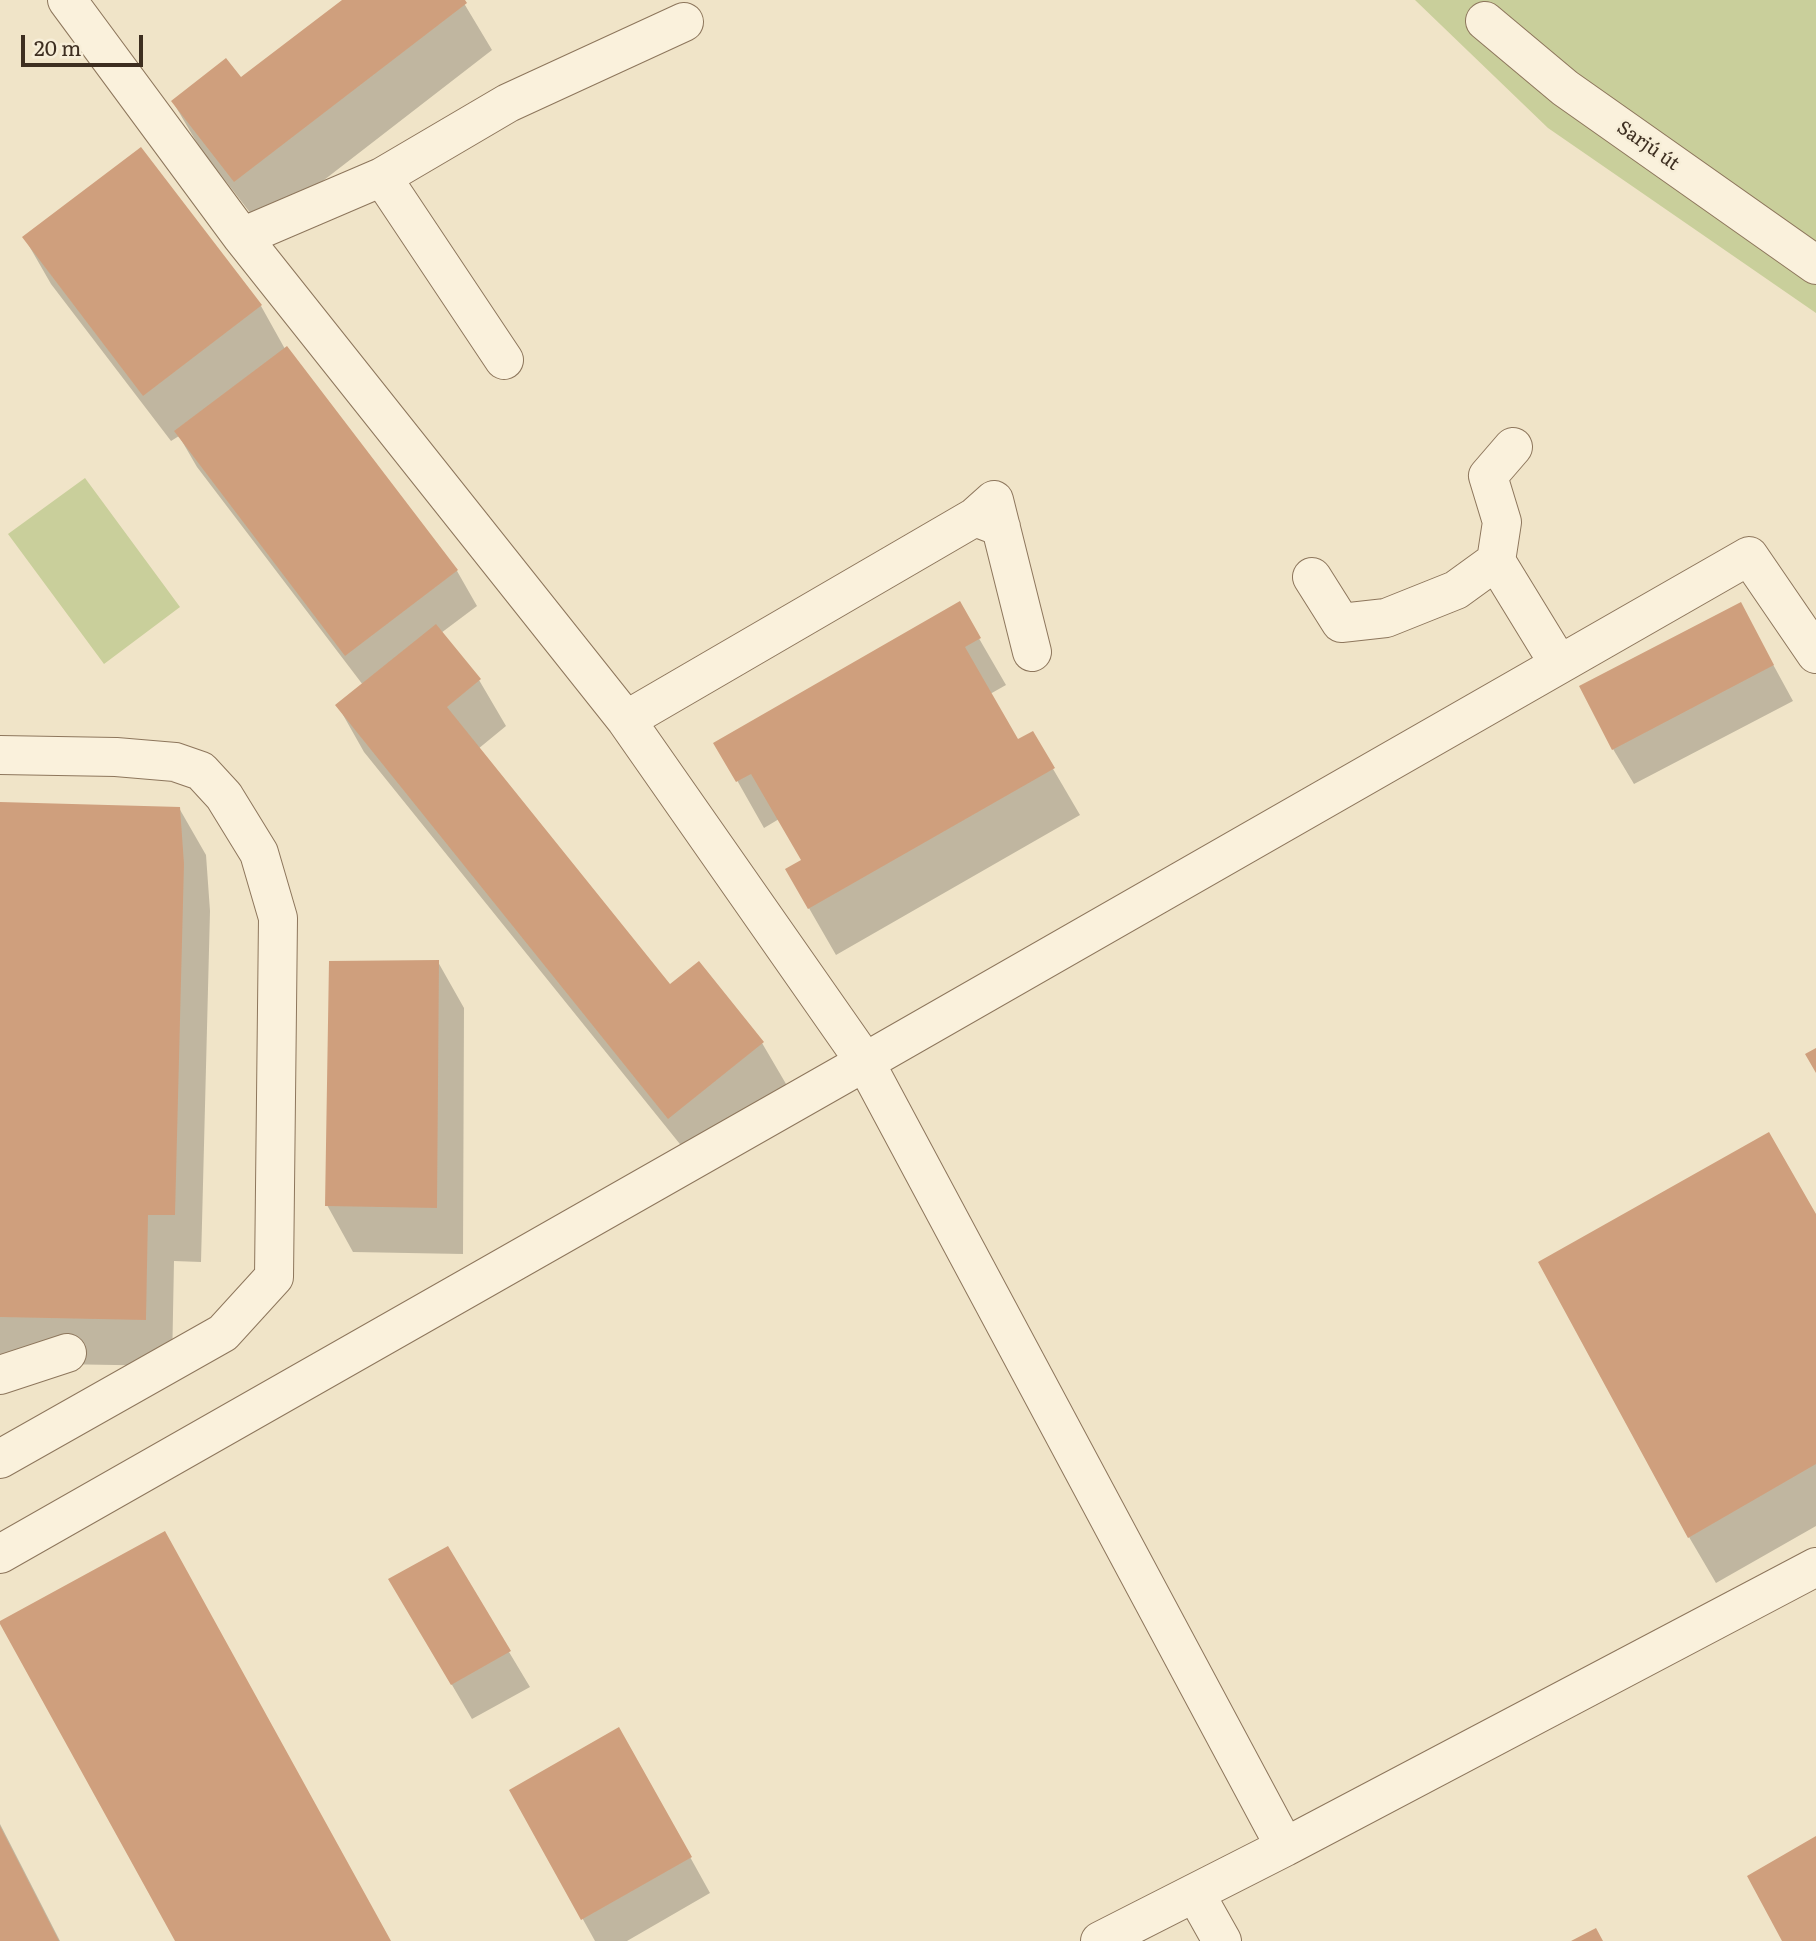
<!DOCTYPE html>
<meta charset="utf-8">
<style>
body{margin:0}
#map{position:relative;width:1816px;height:1941px;overflow:hidden;background:#f0e4c8;font-family:Literata,serif}
canvas{display:block}
.scale{position:absolute;left:21px;top:35px;width:122px;height:32px;box-sizing:border-box;border:4px solid #3d2e20;border-top:0;padding-left:9px;font-size:21px;line-height:24px;white-space:nowrap;color:#3d2e20;-webkit-text-stroke:5px #f7eed8;paint-order:stroke}
</style>
<div id="map">
<canvas width="1816" height="1941"></canvas>
<div class="scale">20 m</div>
</div>
<script>
const ctx = document.querySelector('canvas').getContext('2d');
ctx.lineJoin = 'round';
function fill(path, color) { ctx.fillStyle = color; ctx.fill(path, 'evenodd'); }
function trace(path, color, width, dash) { ctx.strokeStyle = color; ctx.lineWidth = width; ctx.lineCap = dash ? 'butt' : 'round'; ctx.setLineDash(dash || []); ctx.stroke(path); }
function label(font, color, halo, rows, align = 'center') {
  ctx.font = font + ' Literata,serif'; ctx.lineWidth = 5; ctx.setLineDash([]); ctx.textBaseline = 'middle'; ctx.strokeStyle = halo; ctx.fillStyle = color; for (const [text, x, y, turn = 0] of rows) {
    ctx.save(); ctx.translate(x, y); ctx.rotate((+turn || 0) * Math.PI / 180); ctx.textAlign = isNaN(turn) ? turn : align; if (halo) ctx.strokeText(text, 0, 0); ctx.fillText(text, 0, 0); ctx.restore();
  }
}
fill(new Path2D(`
 M1415,0H1816V313L1548,128Z
 M85,478L180,607L104,664L8,534Z`), '#c9cf9b');
fill(new Path2D(`
 M345,0H462L492,50L262,228L200,148L173,102L240,79Z
 M140,149L261,306L285,349L457,571L477,606L441,633L479,680L506,726L478,749L669,986L762,1043L789,1089L696,1164L364,752L338,706L363,685L197,467L179,436L171,441L51,284L24,237Z
 M959,604L1006,685L990,694L1017,741L1032,733L1080,815L836,955L787,870L803,861L779,819L764,828L716,743Z
 M1740,604L1793,701L1634,784L1613,749Z
 M0,803L179,808L206,855L210,911L201,1262L174,1261L172,1366L0,1363Z
 M438,962L464,1008L463,1254L353,1252L327,1205Z
 M1816,1217V1526L1716,1583L1689,1537Z
 M411,1615L509,1652L530,1687L472,1719Z
 M639,1765L710,1893L627,1941H595L511,1790Z
 M0,1824L60,1941H0Z`), '#0003');
fill(new Path2D(`
 M342,0H465L467,3L234,182L171,101L226,58L241,77Z
 M141,147L262,305L143,396L22,237Z
 M287,346L458,570L345,656L174,431Z
 M960,601L981,638L965,647L1018,739L1033,731L1055,768L808,909L785,869L801,860L751,774L736,782L713,743Z
 M1741,602L1774,665L1612,750L1579,686Z
 M436,624L481,679L447,707L670,984L699,961L764,1042L668,1119L335,705Z
 M0,802L180,807L184,864L175,1215H148L146,1320L0,1317Z
 M439,960L437,1208L325,1206L329,961Z
 M1816,1048V1073L1805,1054Z
 M1769,1132L1816,1214V1464L1688,1538L1538,1262Z
 M165,1531L391,1941H175L0,1624V1621Z
 M448,1546L511,1651L451,1685L388,1579Z
 M619,1727L692,1857L581,1920L509,1790Z
 M0,1826L59,1941H0Z
 M1816,1836V1941H1782L1747,1876Z
 M1596,1928L1603,1941H1571Z`), '#cf9f7d');
const minor = new Path2D(`
 M67,0L242,237L626,720L865,1062L1285,1847L1816,1567
 M1485,21L1565,88L1816,265
 M382,177L504,360
 M242,237L382,177L508,103L684,22
 M1513,447L1488,476L1502,522L1496,561L1559,664
 M1001,527L975,517L994,500L1032,652
 M1312,577L1341,623L1386,618L1456,590L1496,561
 M626,720L975,517
 M0,755L116,757L175,762L201,771L224,796L259,853L278,918L274,1277L223,1333L0,1459
 M0,1375L67,1353
 M0,1554L865,1062L1749,556L1816,654
 M1195,1893L1222,1941
 M1100,1941L1285,1847`);
trace(minor, '#8d765c', 40);
trace(minor, '#faf1dc', 38);
label('19px', '#3d2e20', '#f7eed8', [
 ["Sarjú út",1648,146,35]
]);
</script>
